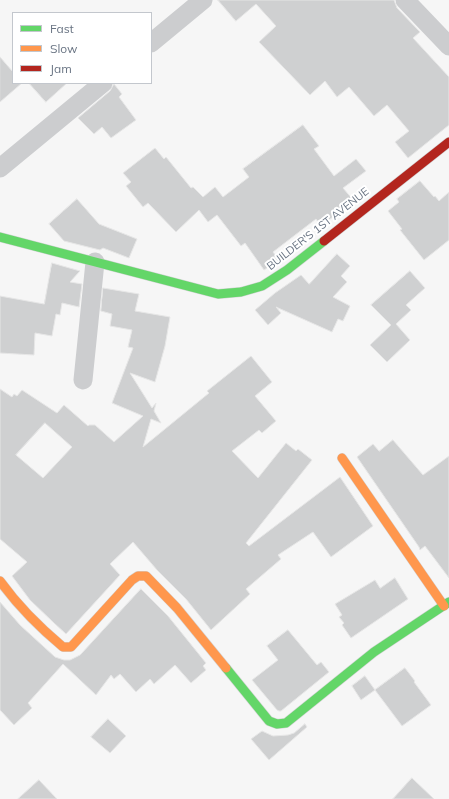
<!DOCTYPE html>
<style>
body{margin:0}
#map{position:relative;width:449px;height:799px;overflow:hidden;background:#f6f6f6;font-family:Mulish,sans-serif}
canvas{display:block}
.legend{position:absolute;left:12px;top:12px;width:140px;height:72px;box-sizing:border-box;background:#fff;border:1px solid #c3c7cd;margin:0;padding:5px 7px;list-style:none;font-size:12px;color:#697483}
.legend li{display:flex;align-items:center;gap:8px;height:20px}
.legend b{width:20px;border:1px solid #c3c7cd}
</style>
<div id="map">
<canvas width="449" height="799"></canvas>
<ul class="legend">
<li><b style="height:5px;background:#63d668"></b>Fast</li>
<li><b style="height:5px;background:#ff974d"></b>Slow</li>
<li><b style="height:5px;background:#b3261e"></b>Jam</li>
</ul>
</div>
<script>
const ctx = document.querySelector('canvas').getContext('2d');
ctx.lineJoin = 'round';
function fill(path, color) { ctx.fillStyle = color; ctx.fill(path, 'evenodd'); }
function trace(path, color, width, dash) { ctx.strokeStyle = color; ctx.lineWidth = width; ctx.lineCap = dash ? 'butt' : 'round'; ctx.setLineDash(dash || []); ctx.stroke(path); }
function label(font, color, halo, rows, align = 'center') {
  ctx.font = font + ' Mulish,sans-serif'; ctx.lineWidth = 4; ctx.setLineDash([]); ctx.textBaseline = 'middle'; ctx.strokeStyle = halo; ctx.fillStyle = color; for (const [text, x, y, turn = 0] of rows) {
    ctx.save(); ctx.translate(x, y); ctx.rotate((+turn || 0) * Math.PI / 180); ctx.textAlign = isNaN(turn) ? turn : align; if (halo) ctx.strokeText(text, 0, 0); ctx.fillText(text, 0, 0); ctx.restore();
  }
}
const building = new Path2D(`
 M218,0H394L397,8L420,32L413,38L449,77V125L408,158L395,142L409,131L387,105L374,116L349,87L337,97L325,81L310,95L259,42L276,26L256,4L236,21Z
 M0,57L13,72V83H22L0,102Z
 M29,83H67L46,102Z
 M114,84L122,94L119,97L136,120L111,138L102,127L94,134L78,118L110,91Z
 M303,125L319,146L314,149L334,176L356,159L366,171L343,188L354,201L321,226L316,219L273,252L279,260L264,270L245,243L241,246L217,215L208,222L199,210L176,232L148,203L143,207L126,186L131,182L123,173L155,148L164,159L166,157L191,188L193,187L203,197L215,187L223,197L249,177L243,169Z
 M420,181L434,197L435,196L439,201L449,192V240L424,260L400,230L402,229L388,211L399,202L397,199Z
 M77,199L99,224L137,239L129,258L103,248L100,250L64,241L49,224Z
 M337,254L350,266L341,276L347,282L333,297L350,306L343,321L338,319L332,332L276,307L281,313L268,325L255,310L275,293L301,275L309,284Z
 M52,263L80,271L70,282L82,284L79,307L62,303L60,315L56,314L52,336L35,333L34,355L0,353V296L44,304Z
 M410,271L425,288L406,305L411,310L396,324L410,340L387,362L370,345L391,325L371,305Z
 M103,288L139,294L135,311L170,317L165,346L155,382L130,373L152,408L156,403L154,411L161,423L151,419L143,447L209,393L207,391L251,356L272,382L255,396L276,421L262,433L259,430L232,451L258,478L286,443L296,451L298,449L312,460L246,543L249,546L340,477L373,526L331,557L313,532L278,555L281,559L246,589L250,594L211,630L186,599L157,570L133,542L110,564L120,575L66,634L54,623L30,600L12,576L27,562L0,539V389L12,397L14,394L17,396L22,390L57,413L64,405L88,426L89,425H95L114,442L143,416L112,403L133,348L128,347L132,330L110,326L112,314L101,311ZM45,423L72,447L43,478L16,455Z
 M393,440L423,475L449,456V578L425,546L420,550L419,547L357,457L373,444L379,451Z
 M395,578L408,599L351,638L342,625L344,623L339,617L342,615L335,604L375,580L380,588Z
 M141,589L168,616L206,663L203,666L206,670L191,683L175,665L154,684L150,679L136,692L120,674L114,679L111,675L96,695L63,664L28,703L32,708L14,725L0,710V602L20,625L55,657L64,660H70L80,655Z
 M288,630L317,665L321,662L329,672L281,711H279L277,710L252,680L278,660L267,646Z
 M405,668L415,681L414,682L431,705L402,726L375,690Z
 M365,676L375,690L361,700L352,686Z
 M108,719L126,736L110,753L91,737Z
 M305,724L307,727L269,760L251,739L262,731L273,736L288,735L294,733Z
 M412,778L434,799H393Z
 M39,780L57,799H18Z`);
fill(building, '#cfd0d1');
trace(building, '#e6e6e6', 1);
const fast = new Path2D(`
 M0,237L218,294L241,292L262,286L287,270L324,241
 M226,668L269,721L277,724L286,723L374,652L449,602`);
const slow = new Path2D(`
 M342,458L444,606
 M0,581C18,606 39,627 63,647H71L132,580L138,576H146L177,608L226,668`);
const jam = new Path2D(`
 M324,241L449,142`);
trace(fast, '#d2d3d4', 10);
trace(slow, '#d2d3d4', 10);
trace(jam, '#d2d3d4', 10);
trace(new Path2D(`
 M405,0L449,46
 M151,43L203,0
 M0,168L103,83
 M83,380L95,262`), '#cccdcf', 19);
trace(fast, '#63d668', 9);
trace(slow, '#ff974d', 9);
trace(jam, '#b3261e', 9);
label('11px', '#697483', '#fff', [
 ["BUILDER'S 1ST AVENUE",318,229,-38]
]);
</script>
